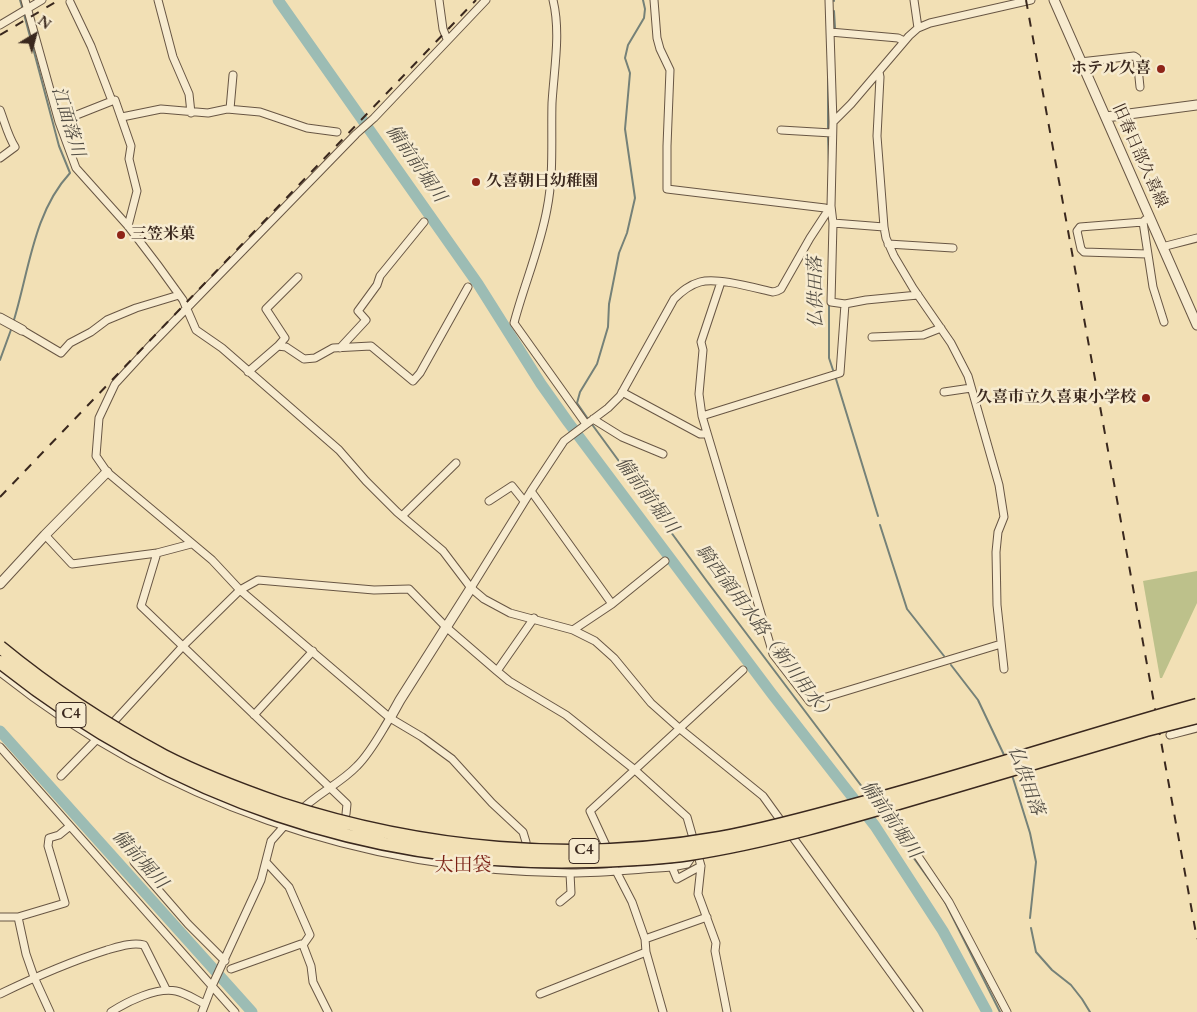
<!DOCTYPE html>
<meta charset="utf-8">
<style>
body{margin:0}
#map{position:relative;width:1197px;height:1012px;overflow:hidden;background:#f2e0b5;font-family:Cardo,serif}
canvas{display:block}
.north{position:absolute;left:10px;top:10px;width:50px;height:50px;-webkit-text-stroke:4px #f7ebcf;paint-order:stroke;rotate:37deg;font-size:14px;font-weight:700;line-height:20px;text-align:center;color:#3a281e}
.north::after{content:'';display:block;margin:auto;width:18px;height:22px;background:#3a281e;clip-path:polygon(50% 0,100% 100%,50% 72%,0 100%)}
</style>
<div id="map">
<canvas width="1197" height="1012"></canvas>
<div class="north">N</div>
</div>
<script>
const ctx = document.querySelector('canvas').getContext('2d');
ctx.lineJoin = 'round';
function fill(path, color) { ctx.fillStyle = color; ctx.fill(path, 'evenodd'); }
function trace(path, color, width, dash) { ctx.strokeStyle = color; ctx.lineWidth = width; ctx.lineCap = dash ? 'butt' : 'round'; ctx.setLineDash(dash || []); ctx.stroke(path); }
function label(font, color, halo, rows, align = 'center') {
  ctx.font = font + ' Cardo,"Noto Serif JP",serif'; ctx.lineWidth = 5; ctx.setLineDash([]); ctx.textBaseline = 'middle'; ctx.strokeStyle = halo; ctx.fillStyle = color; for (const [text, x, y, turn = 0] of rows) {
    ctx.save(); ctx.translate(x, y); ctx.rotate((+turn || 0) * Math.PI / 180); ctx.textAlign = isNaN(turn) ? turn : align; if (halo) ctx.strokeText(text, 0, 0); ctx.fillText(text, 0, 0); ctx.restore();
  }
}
fill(new Path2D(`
 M1197,571V603L1162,678H1160L1143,581Z`), '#bdc18b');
trace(new Path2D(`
 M20,0L23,10
 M834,0V1
 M834,11L835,28
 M828,74V128
 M828,137L829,167
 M829,303V358L833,370
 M13,323C29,272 33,213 70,173L59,146L24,14
 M0,360L12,327
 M836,379L878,516
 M588,419L577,403L580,392L597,364L608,327L609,304L619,253L627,233L635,198L625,129L630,73L625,58L628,45L644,18L645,9L643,0
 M591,423L706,580L869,796
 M880,525L907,609L944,656
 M951,665L978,700L1005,757
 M1012,775L1030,833L1036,862L1030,918
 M882,814L944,900L1000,1012
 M1031,928L1036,952L1052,970L1071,985L1082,999L1090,1012`), '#758178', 2);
trace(new Path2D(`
 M278,0L478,284L541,384L568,422L772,694L875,826L943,931L987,1012
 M0,731L252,1012`), '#9cbcb4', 11);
const minor = new Path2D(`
 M25,0L59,122L76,168L128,226L157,264L183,300L196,330L222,348L339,450L366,481L397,512L443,551L471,588L484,599L510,613L573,630L595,641L614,658L651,703L679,728L763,796L919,1012
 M158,0L173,57L189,94L191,113
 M439,0L443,29L447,39
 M486,0L374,118L356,134L148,348L115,384L99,418L96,456L107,472L212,560L240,590L390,718L422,737L452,759L492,803L523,832L526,842
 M553,0C561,33 554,69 552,103C551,138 554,174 547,209C540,248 524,285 514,323L586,424
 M654,0L657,38L660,49L670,70L667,146V189L825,208L828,209
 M829,0L830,32L898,38L904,41
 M914,0L918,28
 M70,2L91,46L112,101L115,100L131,146L129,159L137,191L128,226
 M0,25L42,0
 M830,32L833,122
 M1080,62L1134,56L1137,58L1140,87
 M879,72L880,77L877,136L884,227L886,238L894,256L913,288L951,343L968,376L999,485L1004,517L998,532L996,552L997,605L1004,669
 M230,109L233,75
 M0,110C5,123 8,136 15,147L0,158
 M122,117L161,109L208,113L227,109L260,112L307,128L337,132
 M59,122L112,101
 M781,130L832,133
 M831,206L833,223L831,302L845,304L866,300L918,295
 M1145,220L1143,222L1153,287L1164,322
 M1143,222L1080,227L1077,231L1081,249L1084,252L1147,254
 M833,223L884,227
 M888,244L953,248
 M1162,247L1197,238
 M721,282L701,342L703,350L699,394L702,416L840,373L845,304
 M22,330L61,353L70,343L91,332L107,320L136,308L179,295
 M872,337L923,335L941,328
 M278,346L285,338L266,309L298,277
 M340,348L366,320L358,311L377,285L380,276L424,222
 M248,372L278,346L286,347L304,359L315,358L333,348L371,346L413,381L420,373L468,287
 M622,392L700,434H707
 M944,392L971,388
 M702,416L773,654L810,702L1001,644
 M593,419L622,437L663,454
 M531,491L612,604
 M489,501L512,486L524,501
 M402,516L456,463
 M45,535L72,564L157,553L191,544
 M157,553L141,606L347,804L346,814
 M471,588L531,491L564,441L608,408L620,396L674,299C682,291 689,285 700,282C717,277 755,288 773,292L777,291L781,289L810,238L831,206L833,122L851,104L909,36L918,28L930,23L1031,0
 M573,630L612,604L665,561
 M497,671L509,681L566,715L635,770L687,817L701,866L698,894L716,943L715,951L727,1012
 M0,672C163,802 362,871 570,873C604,873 638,869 672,867
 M254,715L313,651
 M109,727L183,646L240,590L258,580L374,590L409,589L446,627L497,671L534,618
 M1170,735L1197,728
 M0,747L235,1012
 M61,776L98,738
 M299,812C316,794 340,784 357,766C371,752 380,734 390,718
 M903,834L949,902L1007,1012
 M609,852L590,811L743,670
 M693,855L687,864L672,867L677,879L701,866
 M134,862L188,924L225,961
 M615,869L632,902L645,939L646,952L663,1012
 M560,902L571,893L570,873
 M0,917H18L65,903L48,846L49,838L59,835L70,826
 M18,917L26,954L34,977L50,1012
 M645,939L707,917
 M303,945L311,966L313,982L328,1012
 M231,969L301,944L303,945L310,935L289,887L266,862
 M0,994C35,977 69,962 107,950C118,947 132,942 144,945L166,989
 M540,994L646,952
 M111,1012C128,1001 157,987 176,991C186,993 196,1000 205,1004
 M202,1012L212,986L261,880L271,841L286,824`);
const tertiary = new Path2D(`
 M1054,0L1197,325
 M1106,117L1197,105
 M0,318L22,330
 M0,584L45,535L107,472
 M390,718L400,700L471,588`);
trace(minor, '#685644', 9);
trace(tertiary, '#685644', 11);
trace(minor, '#f7ebcf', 7);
trace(tertiary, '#f7ebcf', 9);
trace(new Path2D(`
 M1026,0L1197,939
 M0,35L59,0
 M0,497L476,0`), '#3a281e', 2, [9, 9]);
const motorwayBridge = new Path2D(`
 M0,647C51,689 106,725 164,756C201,775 241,790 281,804C422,850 574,864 720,838C768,829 815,816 862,803C974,773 1085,736 1197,705
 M0,662C170,798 374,868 592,861C624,860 657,859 689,854C773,841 855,816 936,792C1006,771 1076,750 1146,730L1197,717`);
trace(motorwayBridge, '#3a281e', 15, []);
trace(motorwayBridge, '#f2e0b5', 12);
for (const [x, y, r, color] of [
 [1161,69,5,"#8f2418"],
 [476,182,5,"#8f2418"],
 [121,235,5,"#8f2418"],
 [1146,398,5,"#8f2418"]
]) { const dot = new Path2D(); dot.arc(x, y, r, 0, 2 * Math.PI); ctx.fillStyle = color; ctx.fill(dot); trace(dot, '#f7ebcf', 2); }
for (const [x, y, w] of [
 [71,715,30],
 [584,851,30]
]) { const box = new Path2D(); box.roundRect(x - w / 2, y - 12.5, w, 25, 4); ctx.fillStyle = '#f7ebcf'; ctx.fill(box); trace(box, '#3a281e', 1); }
label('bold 15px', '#3a281e', null, [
 ["C4",71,715],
 ["C4",584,851]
]);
label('bold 16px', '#3a281e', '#f7ebcf', [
 ["ホテル久喜",1151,69],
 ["久喜朝日幼稚園",486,182,"left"],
 ["三笠米菓",131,235,"left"],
 ["久喜市立久喜東小学校",1136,398]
], 'right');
label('16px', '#3a281e', '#f7ebcf', [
 ["旧春日部久喜線",1139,156,66]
]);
label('italic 18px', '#524d44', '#f7ebcf', [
 ["江面落川",67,122,73],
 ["備前前堀川",415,164,55],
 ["仏供田落",817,292,-91],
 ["備前前堀川",646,496,53],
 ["騎西領用水路（新川用水）",764,634,53],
 ["仏供田落",1025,781,70],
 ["備前前堀川",890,820,55],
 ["備前堀川",139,860,48]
]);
label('19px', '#7a1f14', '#f7ebcf', [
 ["太田袋",463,867]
]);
</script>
